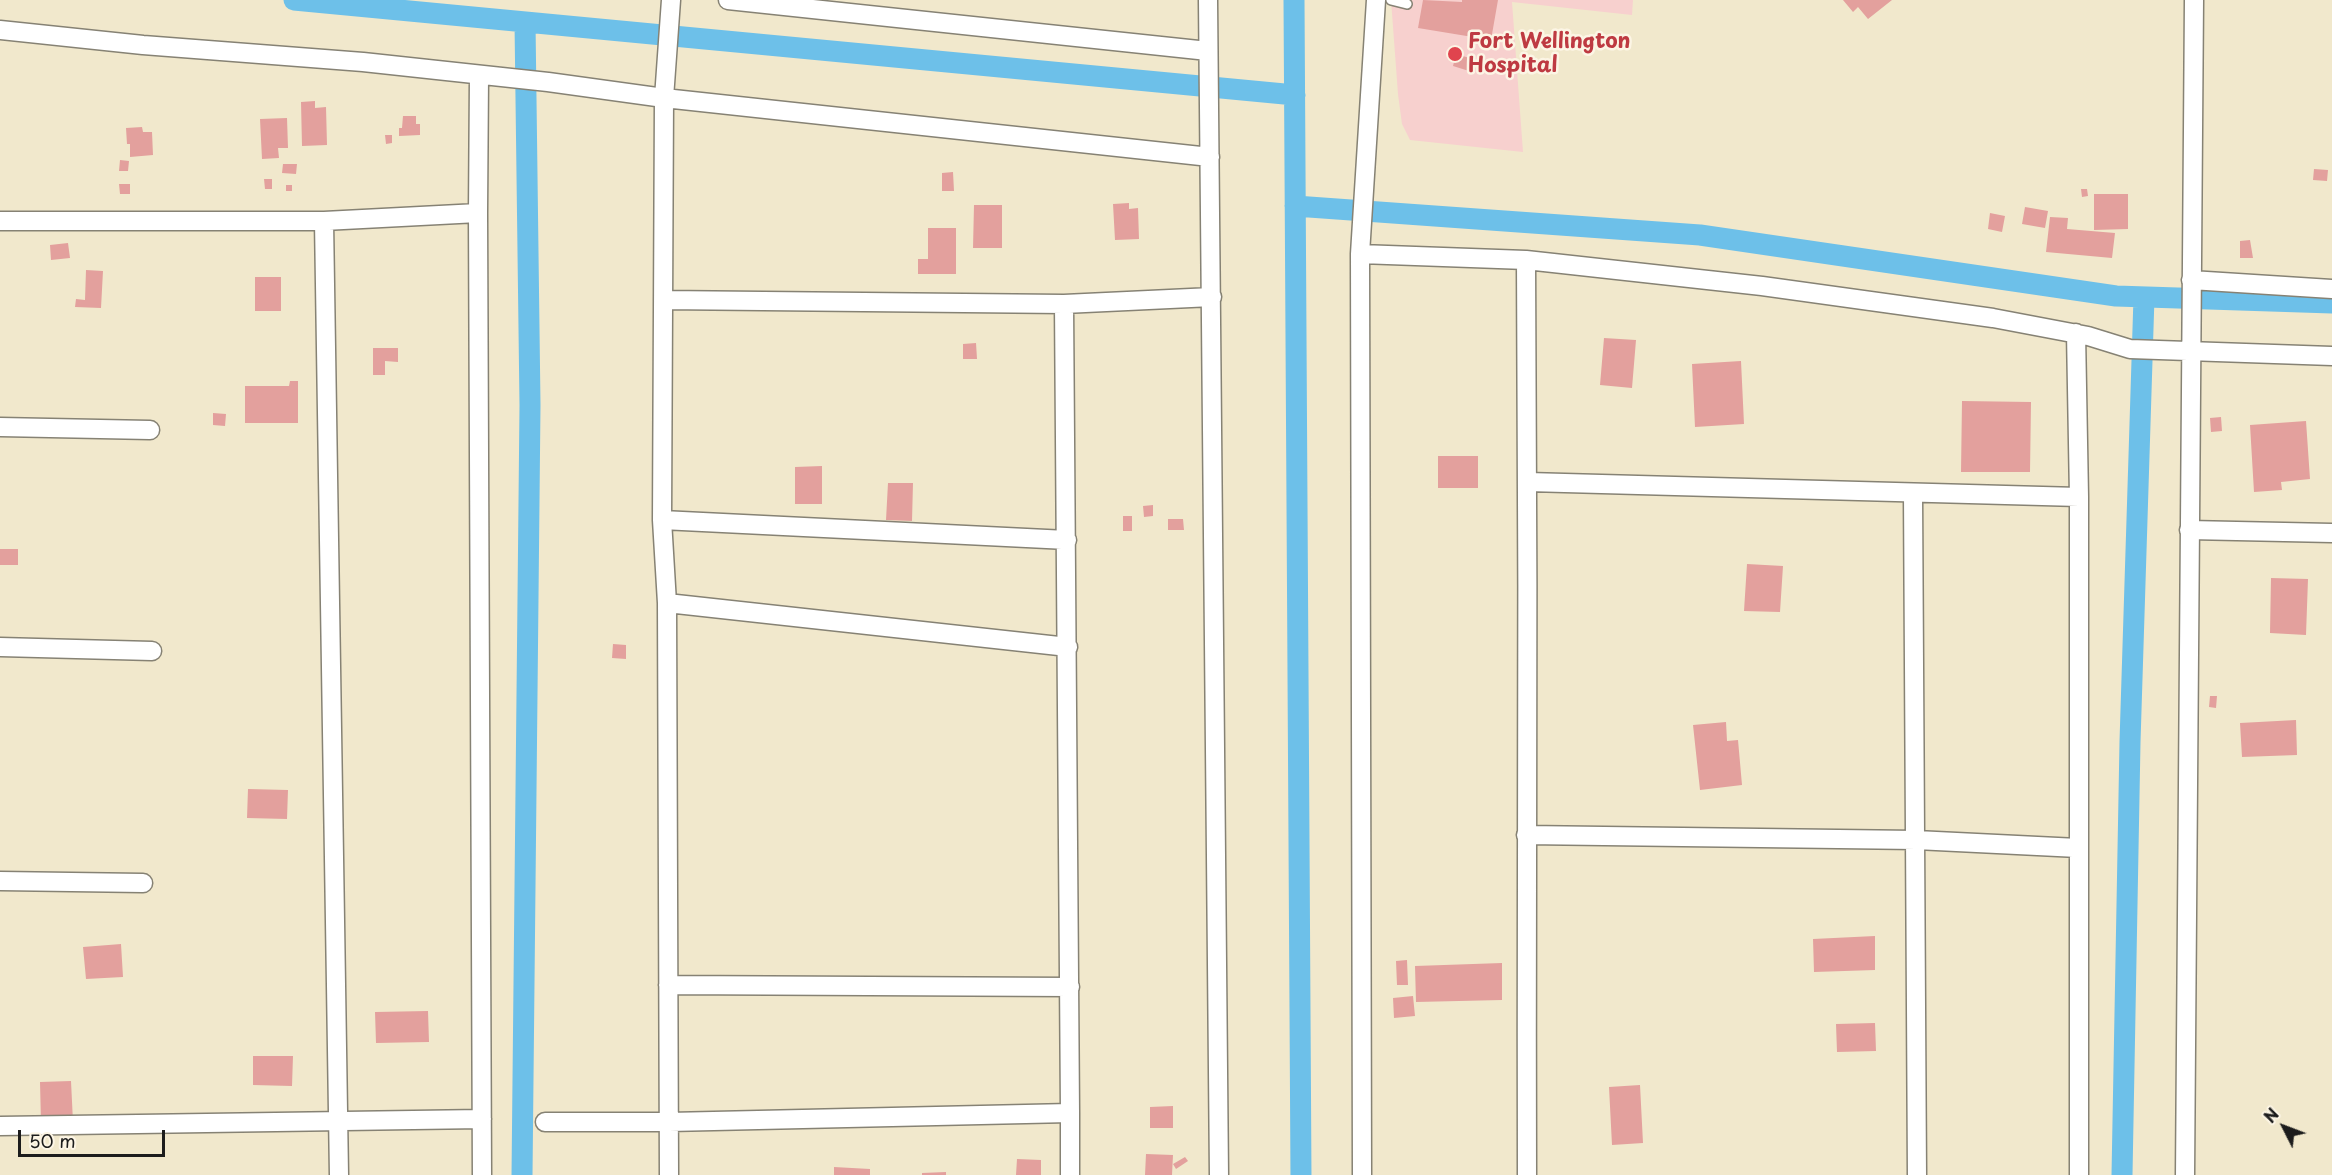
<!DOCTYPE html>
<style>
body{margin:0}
#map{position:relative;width:2332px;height:1175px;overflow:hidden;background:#f1e8cc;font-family:"Playpen Sans",sans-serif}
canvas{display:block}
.north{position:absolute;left:2254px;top:1097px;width:60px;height:60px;-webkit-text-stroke:4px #fcf5e5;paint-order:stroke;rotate:312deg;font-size:16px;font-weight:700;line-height:24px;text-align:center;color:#1c1c1c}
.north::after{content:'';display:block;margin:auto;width:21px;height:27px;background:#1c1c1c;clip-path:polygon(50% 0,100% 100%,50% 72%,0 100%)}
.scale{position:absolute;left:18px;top:1130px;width:147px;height:27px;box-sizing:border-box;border:3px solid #1c1c1c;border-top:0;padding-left:8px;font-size:18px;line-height:21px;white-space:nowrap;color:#1c1c1c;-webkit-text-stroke:4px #fcf5e5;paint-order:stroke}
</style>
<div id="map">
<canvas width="2332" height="1175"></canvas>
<div class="north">N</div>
<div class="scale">50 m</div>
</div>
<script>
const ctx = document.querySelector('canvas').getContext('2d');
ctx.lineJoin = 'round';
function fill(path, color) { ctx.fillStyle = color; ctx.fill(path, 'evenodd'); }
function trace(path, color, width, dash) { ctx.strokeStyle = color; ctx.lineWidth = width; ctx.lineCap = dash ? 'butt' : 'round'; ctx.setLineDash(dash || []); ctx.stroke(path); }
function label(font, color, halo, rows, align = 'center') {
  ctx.font = font + ' "Playpen Sans",sans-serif'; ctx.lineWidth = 5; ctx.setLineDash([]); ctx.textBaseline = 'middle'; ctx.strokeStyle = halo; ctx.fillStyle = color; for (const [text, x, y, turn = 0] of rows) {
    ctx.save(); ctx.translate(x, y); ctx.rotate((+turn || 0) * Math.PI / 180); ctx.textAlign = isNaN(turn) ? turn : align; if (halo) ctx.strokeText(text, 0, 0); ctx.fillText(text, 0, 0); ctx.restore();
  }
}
fill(new Path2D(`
 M1391,0H1633L1632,15L1512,2L1523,152L1410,140L1402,124L1398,94Z`), '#f7d0ce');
trace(new Path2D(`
 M294,0L1295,95
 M1294,0L1301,1175
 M1295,206L1700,235L2116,296L2332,303
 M522,1175L530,405L525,22
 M2122,1175L2130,742L2144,297`), '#6dc0e9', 21);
fill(new Path2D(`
 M1423,0L1462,2V0H1498L1491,40L1418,28Z
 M1843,0H1892L1868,19L1858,7L1853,12Z
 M1456,54L1473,59L1469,71L1453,66Z
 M315,101V108L326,107L327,145L302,146L301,102Z
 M403,116H416V124H420V135L399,136V128H402Z
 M287,118L288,148H278L279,158L262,159L260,119Z
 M142,127L143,132H152L153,155L130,157V144H127L126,128Z
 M385,135H392V143L386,144Z
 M120,160L129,161L128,171H119Z
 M283,164H297L296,174L282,173Z
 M2314,169L2328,170L2327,181L2313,180Z
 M953,172L954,191H942V173Z
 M264,179H272V189H265Z
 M119,184H130V194H120Z
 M286,185H292V191H286Z
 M2081,189H2087L2088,196L2082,197Z
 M2094,194H2128V229L2094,230Z
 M1129,203V209L1138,208L1139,239L1115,240L1113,204Z
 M974,205H1002V248H973Z
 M2025,207L2048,211L2045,228L2022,224Z
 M1990,213L2005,216L2002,232L1988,229Z
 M2050,217L2068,218L2067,229L2115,233L2112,258L2046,252Z
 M928,228H956V274H918V259H928Z
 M2250,240L2253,258H2240V241Z
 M68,243L70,258L51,260L50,245Z
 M86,270L103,271L101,308L75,307L76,299L85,300Z
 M255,277H281V311H255Z
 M1604,338L1636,340L1632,388L1600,385Z
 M976,343L977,359H963V344Z
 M373,348H398V362L385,361V375H373Z
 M1741,361L1744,424L1695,427L1692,364Z
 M290,381H298V423H245V386H289Z
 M1962,401L2031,402L2030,472H1961Z
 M213,413L226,414L225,426L213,425Z
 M2221,417L2222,431L2211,432L2210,418Z
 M2306,421L2310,479L2281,482L2282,490L2254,492L2250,425Z
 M1438,456H1478V488H1438Z
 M822,466V504H795V467Z
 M888,483H913L912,521L886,520Z
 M1153,505V516L1144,517L1143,506Z
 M1123,516H1132V531H1123Z
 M1168,519H1183L1184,530H1168Z
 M0,549H18V565H0Z
 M1747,564L1783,566L1780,612L1744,611Z
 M2271,578L2308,579L2306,635L2270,633Z
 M613,644L626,645V659L612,658Z
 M2210,696H2217L2216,708L2209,707Z
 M2296,720L2297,755L2242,757L2240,723Z
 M1726,722L1727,741L1738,740L1742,785L1700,790L1693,725Z
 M248,789L288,790L287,819L247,818Z
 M1875,936V970L1814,972L1813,939Z
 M121,944L123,977L86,979L83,947Z
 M1407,960L1408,985H1397L1396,961Z
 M1502,963V1000L1416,1002L1415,966Z
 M1413,996L1415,1016L1394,1018L1393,998Z
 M428,1011L429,1042L376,1043L375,1012Z
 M1875,1023L1876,1051L1837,1052L1836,1024Z
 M253,1056H293L292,1086L253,1085Z
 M71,1081L73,1122L41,1123L40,1082Z
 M1640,1085L1643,1143L1612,1145L1609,1087Z
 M1173,1106V1128H1150V1107Z
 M1146,1154L1173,1155L1172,1175H1145Z
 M1185,1157L1188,1161L1176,1169L1173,1164Z
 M1017,1159L1041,1160V1175H1016Z
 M834,1167L870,1169V1175H834Z
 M946,1172V1175H922V1173Z`), '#e3a09d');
const service = new Path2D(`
 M1391,0L1407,4`);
const minor = new Path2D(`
 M728,0L1208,51
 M1208,0L1219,1175
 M0,30L143,45L363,62L548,82L664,98L1210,157
 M479,76L478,213L482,1175
 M0,221H324L478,213
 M324,221L339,1175
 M1360,254L1526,260L1762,286L1993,318L2088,336L2130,349L2332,356
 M1526,260C1529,565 1526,870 1527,1175
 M2191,280L2332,289
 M663,300L1064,304
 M2076,333L2079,497V1175
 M0,427L150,430
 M1528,482L2079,497
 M1913,494L1917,1175
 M662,520L1067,540
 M2189,530L2332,533
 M667,603L1068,647
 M0,647L152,651
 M1526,835L1916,840L2078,848
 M0,881L143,883
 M668,985L1070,987
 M1070,1113V1175
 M545,1122H669L1070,1113L1064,304L1212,297
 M0,1126L482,1119
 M669,1175L667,603L662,520L664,98L671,0
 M1362,1175L1360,254L1376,0
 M2185,1175L2194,0`);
trace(service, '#868274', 12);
trace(minor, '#868274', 21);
trace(service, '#fff', 9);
trace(minor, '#fff', 18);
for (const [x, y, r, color] of [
 [1455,54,8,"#e0444e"]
]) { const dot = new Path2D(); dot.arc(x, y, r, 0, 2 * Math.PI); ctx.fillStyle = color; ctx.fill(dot); trace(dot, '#fcf5e5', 2); }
label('bold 21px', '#be3a42', '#fcf5e5', [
 ["Fort Wellington",1468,42],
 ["Hospital",1468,66]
], 'left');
</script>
